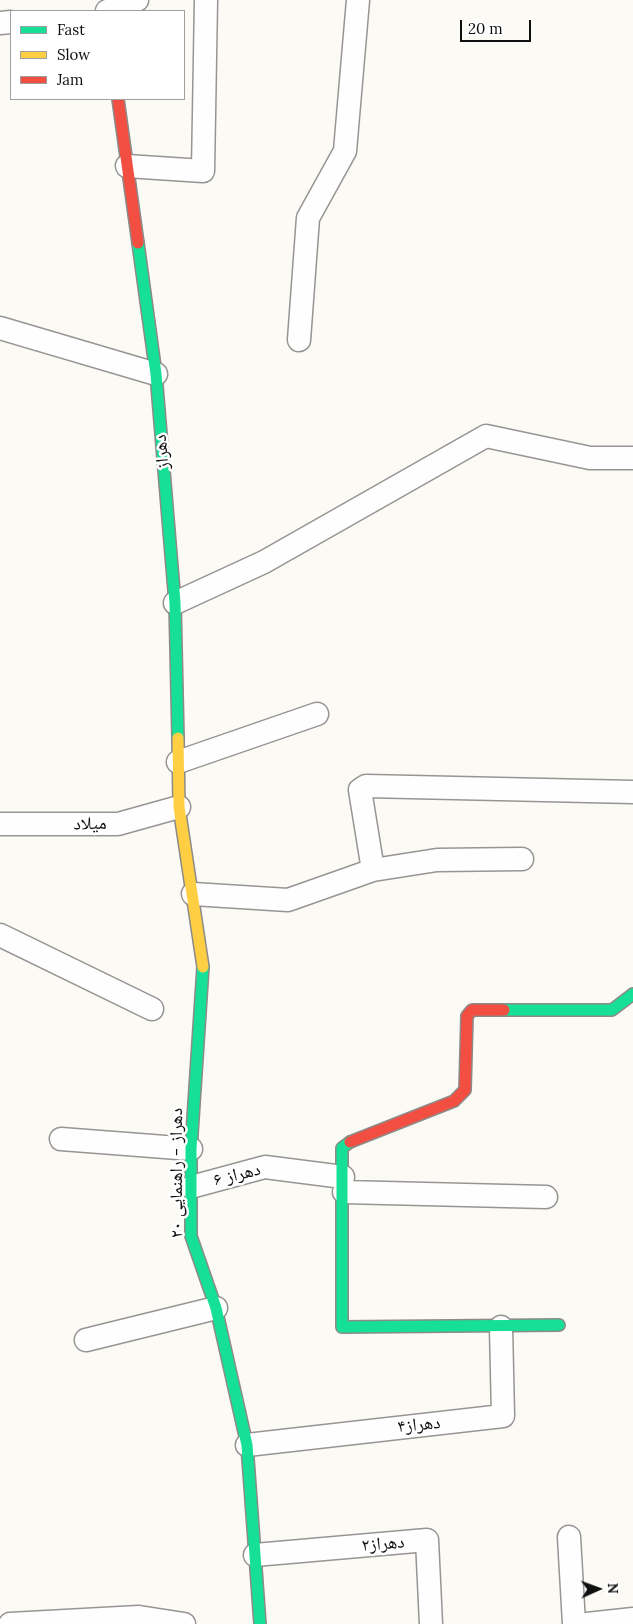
<!DOCTYPE html>
<meta charset="utf-8">
<style>
body{margin:0}
#map{position:relative;width:633px;height:1624px;overflow:hidden;background:#fcfaf5;font-family:Lora,serif}
canvas{display:block}
.legend{position:absolute;left:10px;top:10px;width:175px;height:90px;box-sizing:border-box;background:#fff;border:1px solid #9f9f9f;margin:0;padding:6px 9px;list-style:none;font-size:15px;color:#0f0f0f}
.legend li{display:flex;align-items:center;gap:10px;height:25px}
.legend b{width:25px;border:1px solid #9f9f9f}
.north{position:absolute;left:573px;top:1564px;width:50px;height:50px;-webkit-text-stroke:4px #fff;paint-order:stroke;rotate:88deg;font-size:14px;font-weight:700;line-height:20px;text-align:center;color:#0f0f0f}
.north::after{content:'';display:block;margin:auto;width:18px;height:22px;background:#0f0f0f;clip-path:polygon(50% 0,100% 100%,50% 72%,0 100%)}
.scale{position:absolute;left:460px;top:20px;width:71px;height:22px;box-sizing:border-box;border:2px solid #0f0f0f;border-top:0;padding-left:6px;font-size:15px;line-height:18px;white-space:nowrap;color:#0f0f0f;-webkit-text-stroke:4px #fff;paint-order:stroke}
</style>
<div id="map">
<canvas width="633" height="1624"></canvas>
<ul class="legend">
<li><b style="height:6px;background:#16e098"></b>Fast</li>
<li><b style="height:6px;background:#ffcf43"></b>Slow</li>
<li><b style="height:6px;background:#f24e42"></b>Jam</li>
</ul>
<div class="north">N</div>
<div class="scale">20 m</div>
</div>
<script>
const ctx = document.querySelector('canvas').getContext('2d');
ctx.lineJoin = 'round';
function trace(path, color, width, dash) { ctx.strokeStyle = color; ctx.lineWidth = width; ctx.lineCap = dash ? 'butt' : 'round'; ctx.setLineDash(dash || []); ctx.stroke(path); }
function label(font, color, halo, rows, align = 'center') {
  ctx.font = font + ' Lora,"Noto Naskh Arabic",serif'; ctx.lineWidth = 5; ctx.setLineDash([]); ctx.textBaseline = 'middle'; ctx.strokeStyle = halo; ctx.fillStyle = color; for (const [text, x, y, turn = 0] of rows) {
    ctx.save(); ctx.translate(x, y); ctx.rotate((+turn || 0) * Math.PI / 180); ctx.textAlign = isNaN(turn) ? turn : align; if (halo) ctx.strokeText(text, 0, 0); ctx.fillText(text, 0, 0); ctx.restore();
  }
}
const street = new Path2D(`
 M107,11L137,0
 M0,23L11,22
 M127,166L203,171L206,0
 M0,328L156,374
 M299,340L308,218L345,151L358,0
 M175,603L264,562L486,436L590,458H633
 M178,762L317,714
 M0,824H118L179,807
 M373,870L437,860L522,859
 M193,894L288,900L373,870L360,790L366,786L633,792
 M0,935L152,1009
 M61,1139L191,1149
 M191,1187L265,1167L343,1177
 M344,1192L546,1197
 M86,1340L216,1308
 M247,1445L503,1416L501,1327
 M569,1537L574,1624
 M255,1555L427,1540L431,1624
 M10,1624L139,1617L184,1624
 M587,1624L633,1619`);
const fast = new Path2D(`
 M138,243L156,374L175,603L178,738
 M203,967L191,1149V1236L216,1308L247,1445L260,1624
 M504,1010H612L633,994
 M350,1142L342,1148V1327L559,1325`);
const slow = new Path2D(`
 M178,738L179,807L203,967`);
const jam = new Path2D(`
 M118,99L138,243
 M350,1142L454,1101L465,1090L467,1016L472,1010H504`);
trace(street, '#969593', 25);
trace(fast, '#8c8b89', 14);
trace(slow, '#8c8b89', 14);
trace(jam, '#8c8b89', 14);
trace(street, '#fffefe', 22);
trace(fast, '#16e098', 11);
trace(slow, '#ffcf43', 11);
trace(jam, '#f24e42', 11);
label('18px', '#0f0f0f', '#fff', [
 ["دهراز",162,452,-95],
 ["میلاد",90,824,-1],
 ["دهراز - راهنمایی ۲۰",177,1173,-90],
 ["دهراز ۶",237,1175,-14],
 ["دهراز۴",419,1425,-6],
 ["دهراز۲",383,1544,-5]
]);
</script>
